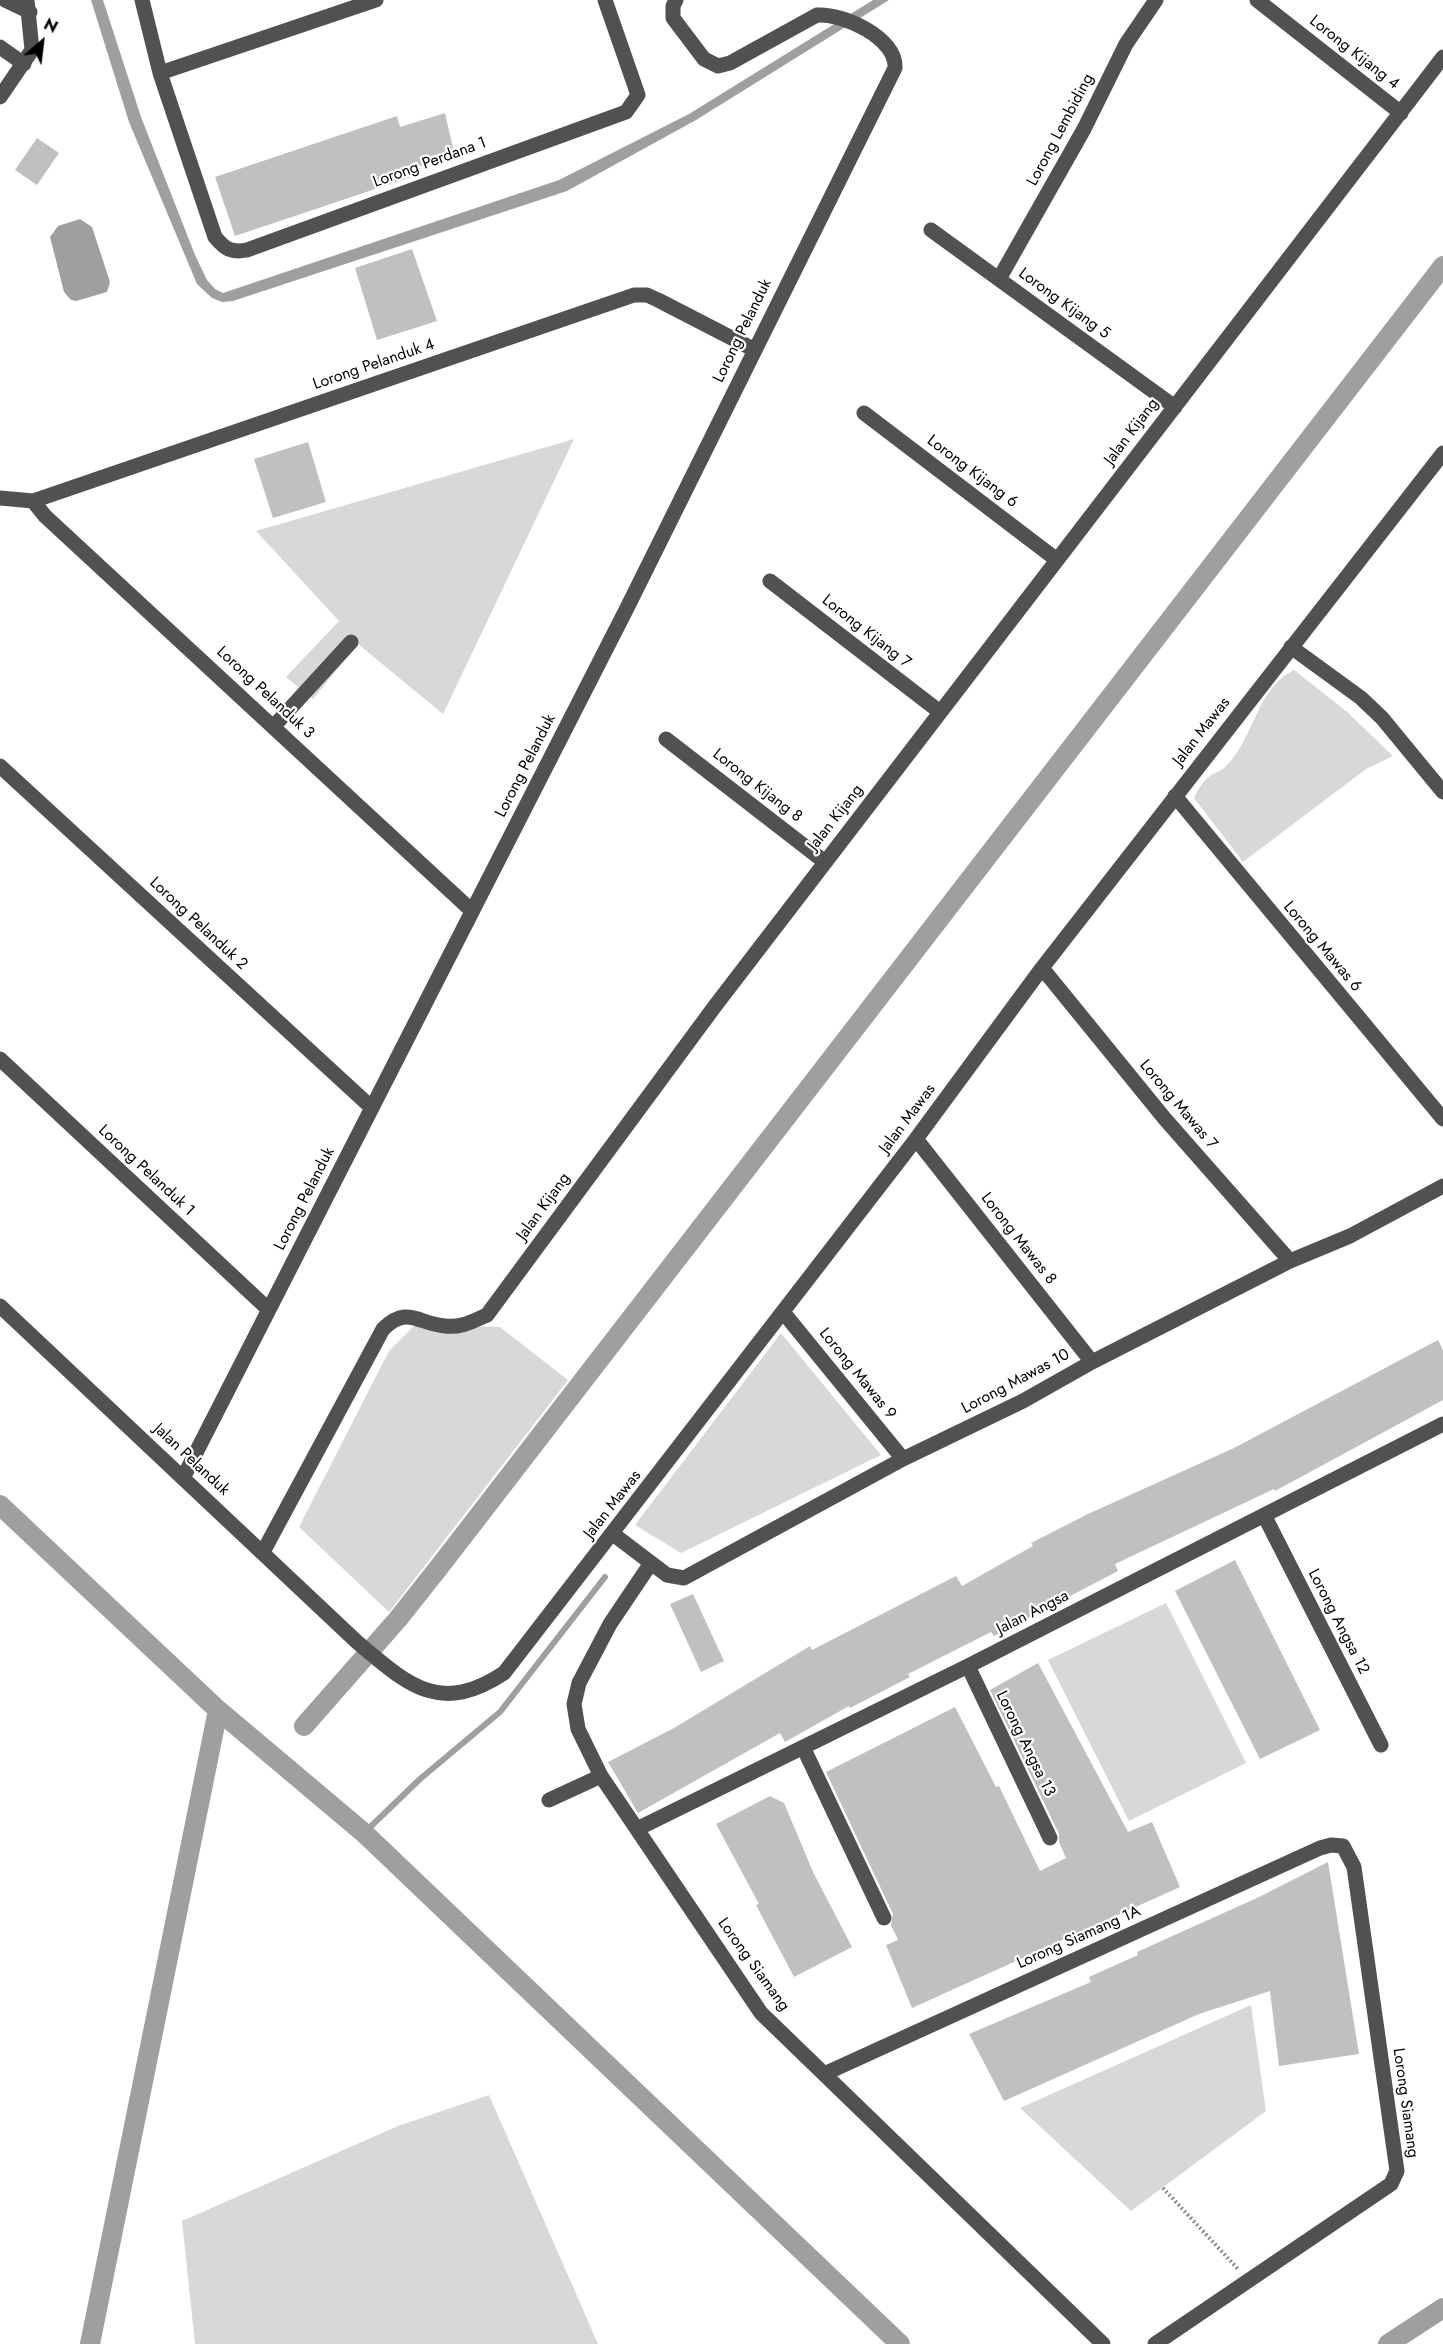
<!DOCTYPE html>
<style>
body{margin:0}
#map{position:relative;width:1443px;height:2344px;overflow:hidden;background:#fff;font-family:Jost,sans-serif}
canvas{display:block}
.north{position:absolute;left:12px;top:12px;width:60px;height:60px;-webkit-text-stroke:4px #fff;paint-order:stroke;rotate:28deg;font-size:16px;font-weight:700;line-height:24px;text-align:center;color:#000}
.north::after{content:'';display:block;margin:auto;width:21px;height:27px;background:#000;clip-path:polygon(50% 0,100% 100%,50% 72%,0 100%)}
</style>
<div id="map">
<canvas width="1443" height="2344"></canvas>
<div class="north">N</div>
</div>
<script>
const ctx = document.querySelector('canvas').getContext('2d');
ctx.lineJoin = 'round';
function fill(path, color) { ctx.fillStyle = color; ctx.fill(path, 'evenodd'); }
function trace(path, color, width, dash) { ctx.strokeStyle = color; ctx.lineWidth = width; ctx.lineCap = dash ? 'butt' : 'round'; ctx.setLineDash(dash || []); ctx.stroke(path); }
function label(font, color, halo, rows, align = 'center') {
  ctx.font = font + ' Jost,sans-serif'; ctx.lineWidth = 4.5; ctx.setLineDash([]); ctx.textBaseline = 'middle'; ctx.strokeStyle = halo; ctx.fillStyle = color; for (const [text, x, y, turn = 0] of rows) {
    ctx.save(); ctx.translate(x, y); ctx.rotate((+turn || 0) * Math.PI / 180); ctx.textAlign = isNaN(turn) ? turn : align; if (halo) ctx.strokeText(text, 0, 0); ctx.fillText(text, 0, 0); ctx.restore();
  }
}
fill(new Path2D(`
 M574,439L443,714L358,644L313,699L286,677L339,621L256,531Z
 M1294,670L1346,711L1393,756L1366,769L1243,862L1194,798C1198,789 1203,781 1210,776C1215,772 1222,771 1226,766C1255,738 1256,688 1294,670Z
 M421,1319L461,1326L500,1327L568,1380L389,1612L299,1527L389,1351Z
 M781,1333L881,1455L681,1553L635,1525Z
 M1166,1603L1246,1763L1129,1821L1048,1660Z
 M1251,2005L1266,2111L1131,2211L1020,2108Z
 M489,2095L598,2344H195L182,2221L398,2126Z`), '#d8d8d8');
fill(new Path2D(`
 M91,0H103L141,117L195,255L207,280L215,289L223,293L559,180L689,114L873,0H889L696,120L567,191L233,301L222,302L212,298L197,284L129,122Z
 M80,219L92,227L110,282L107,292L76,301L71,300L64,292L50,237L58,226Z`), '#9f9f9f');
trace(new Path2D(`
 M364,1833L420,1779L500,1712L605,1577`), '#9f9f9f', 6);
trace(new Path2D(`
 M0,1505L218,1710L364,1833L900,2344
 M304,1726L398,1619L440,1566L1443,266
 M90,2344L218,1710
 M1388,2344L1443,2308`), '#9f9f9f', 20);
fill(new Path2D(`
 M445,113L455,157L412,168L414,176L235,236L215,177L397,116L400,127Z
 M37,138L59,153L37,185L15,170Z
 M412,249L437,321L377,340L355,268Z
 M308,442L326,502L273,518L254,459Z
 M1438,1340L1443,1350V1400L1275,1491L1274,1489L1115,1564L1118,1571L994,1636L991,1632L908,1674L910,1677L850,1708L849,1706L785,1742L780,1733L638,1813L608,1762L674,1728L810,1646L812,1650L956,1576L962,1586L1033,1546L1031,1543L1088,1514L1234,1448Z
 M1235,1560L1320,1730L1260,1759L1175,1591Z
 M693,1594L724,1661L701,1672L670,1604Z
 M1038,1663L1128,1832L1152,1822L1180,1887L912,2008L886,1945L898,1940L891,1925L893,1914L826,1772L955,1707L996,1787L999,1786L1040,1871L1066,1858L1059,1842V1834L990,1690Z
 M770,1796L784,1803L813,1872L852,1947L794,1977L756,1905L759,1904L716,1824Z
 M1328,1862L1359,2054L1279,2066L1270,1991L1199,2014L1004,2101L969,2034L1091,1982L1089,1977L1138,1955L1137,1952L1259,1897Z`), '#c0c0c0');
trace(new Path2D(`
 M1163,2188L1238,2269`), '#737373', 4, [1.5, 3]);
trace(new Path2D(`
 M5,0L30,12
 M142,0L160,73L215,237C225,249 231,253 247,250L626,112L638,95L605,0
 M1257,0L1401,113
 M0,47L24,64
 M160,73L376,0
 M0,97L32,50L27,0
 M931,230L1175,407
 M999,279L1084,129L1126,44L1156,0
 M864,413L1057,560
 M0,498L33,501L634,295H647L658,300L753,349
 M33,501L45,516L472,911
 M770,581L940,712
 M1291,647L1361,698L1382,718L1443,792
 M274,726L351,642
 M666,739L825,862
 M0,766L372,1108
 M1175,796L1443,1119
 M1042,968L1165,1119L1290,1261
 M0,1059L268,1309
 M916,1139L1092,1362
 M0,1306L357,1642C407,1684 439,1716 504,1673L916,1139L1042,968L1443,453
 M783,1312L903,1459
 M183,1478L627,608L895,68C897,38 843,13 817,15L730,63L718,66L704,59L673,18V6L676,0
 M1264,1515L1381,1745
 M613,1534L667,1575L684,1578L903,1459L1023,1401L1092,1362L1290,1261L1350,1236L1443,1186
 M263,1552L383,1329C408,1305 418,1324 445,1326C461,1328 473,1321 487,1315L715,1006L1443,57
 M651,1563L610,1624L579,1683L574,1704L578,1729L601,1776L761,2013L1103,2344
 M968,1666L1050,1838
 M803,1747L884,1918
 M549,1800L601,1776
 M637,1829L968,1666L1443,1424
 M824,2074L1320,1848L1331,1845L1343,1846L1354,1867L1397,2171L1391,2184L1155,2344`), '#515151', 15);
label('16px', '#000', '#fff', [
 ["Lorong Kijang 4",1354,53,38],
 ["Lorong Lembiding",1061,130,-62],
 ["Lorong Perdana 1",430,163,-20],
 ["Lorong Kijang 5",1064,304,36],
 ["Lorong Pelanduk",743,331,-64],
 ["Lorong Pelanduk 4",374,365,-19],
 ["Jalan Kijang",1132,432,-53],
 ["Lorong Kijang 6",972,472,37],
 ["Lorong Kijang 7",866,632,38],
 ["Lorong Pelanduk 3",265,693,43],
 ["Jalan Mawas",1202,732,-52],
 ["Lorong Pelanduk",526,766,-63],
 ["Lorong Kijang 8",757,786,38],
 ["Jalan Kijang",836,818,-52],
 ["Lorong Pelanduk 2",198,924,43],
 ["Lorong Mawas 6",1322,947,50],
 ["Lorong Mawas 7",1178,1105,50],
 ["Jalan Mawas",908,1119,-53],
 ["Lorong Pelanduk 1",146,1171,43],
 ["Lorong Pelanduk",305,1199,-63],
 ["Jalan Kijang",544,1207,-54],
 ["Lorong Mawas 8",1018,1239,52],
 ["Lorong Mawas 9",857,1374,51],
 ["Lorong Mawas 10",1016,1382,-28],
 ["Jalan Pelanduk",191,1460,43],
 ["Jalan Mawas",613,1505,-52],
 ["Jalan Angsa",1033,1613,-27],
 ["Lorong Angsa 12",1338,1622,63],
 ["Lorong Angsa 13",1025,1744,64],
 ["Lorong Siamang 1A",1079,1938,-24],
 ["Lorong Siamang",753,1965,54],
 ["Lorong Siamang",1405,2103,82]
]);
</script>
